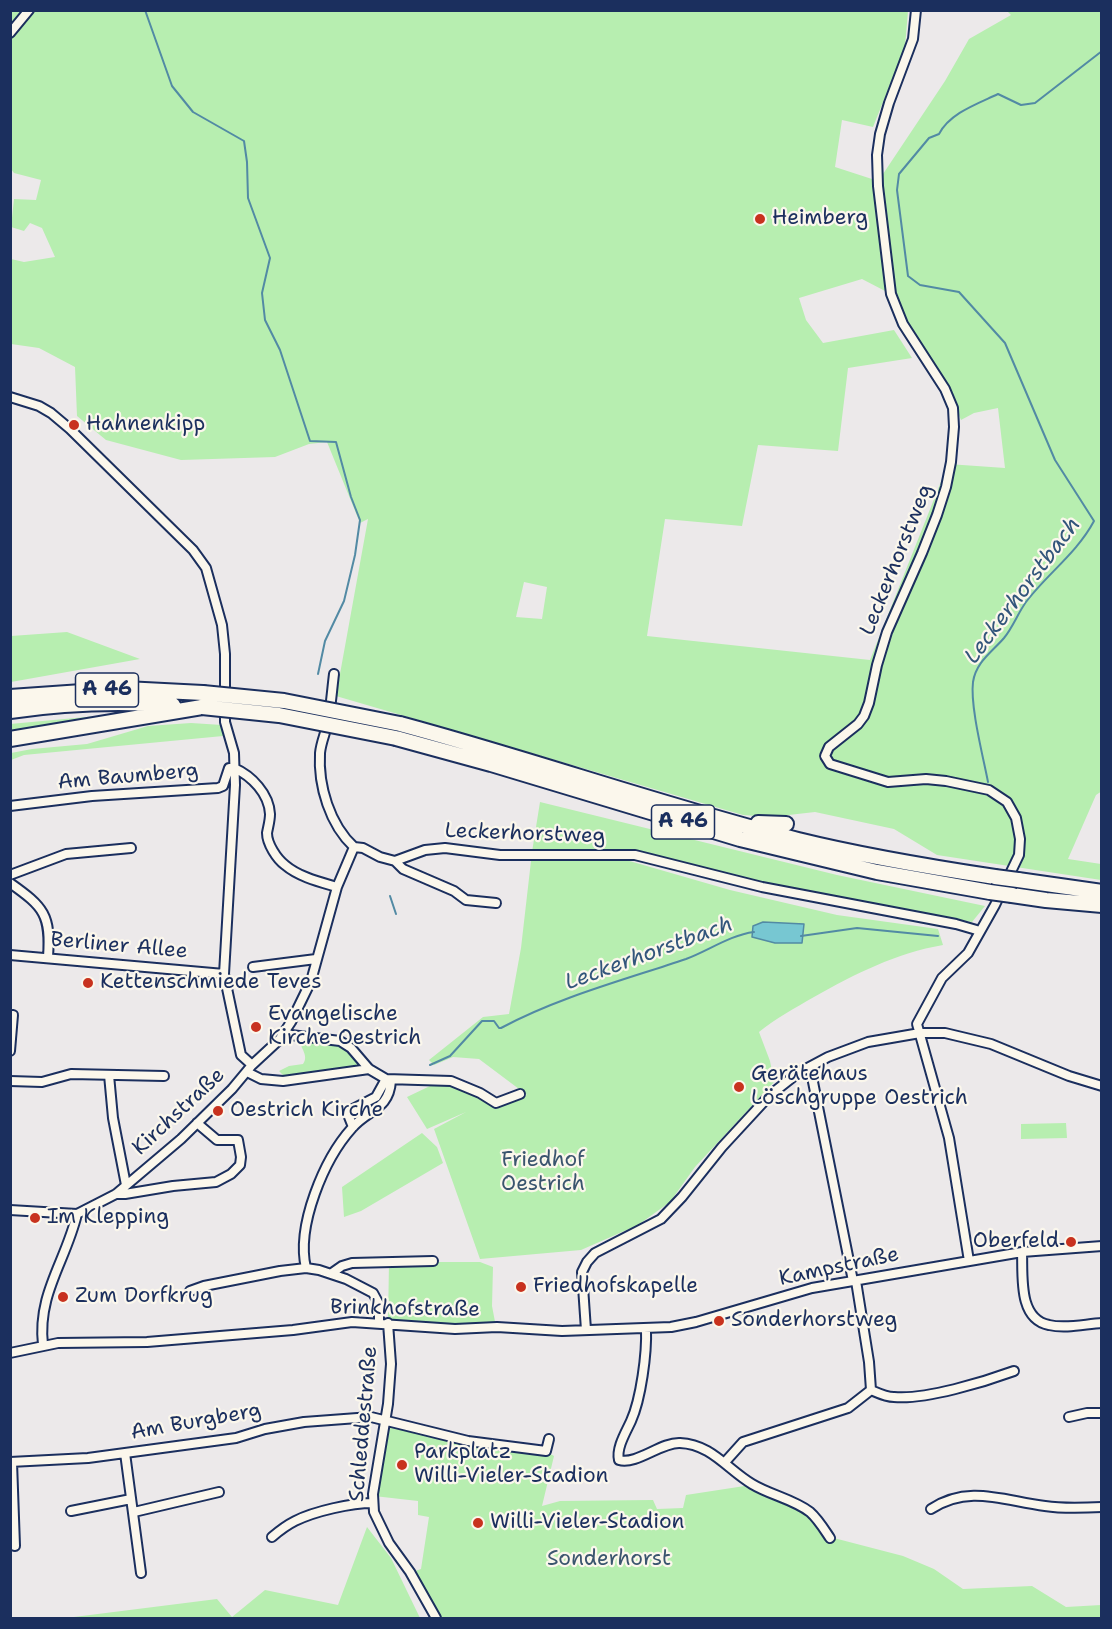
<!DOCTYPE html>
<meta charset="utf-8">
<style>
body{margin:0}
#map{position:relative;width:1112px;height:1629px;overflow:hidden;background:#ece9ea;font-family:"Shantell Sans",sans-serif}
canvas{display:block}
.frame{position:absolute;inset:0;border:12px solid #1b2f5e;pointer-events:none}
</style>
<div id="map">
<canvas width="1112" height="1629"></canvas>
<div class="frame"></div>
</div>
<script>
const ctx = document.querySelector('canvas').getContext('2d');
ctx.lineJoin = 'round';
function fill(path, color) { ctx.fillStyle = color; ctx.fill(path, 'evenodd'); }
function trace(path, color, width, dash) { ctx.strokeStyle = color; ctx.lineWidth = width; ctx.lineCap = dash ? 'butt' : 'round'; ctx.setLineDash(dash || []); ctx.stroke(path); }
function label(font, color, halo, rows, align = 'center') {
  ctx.font = font + ' "Shantell Sans",sans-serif'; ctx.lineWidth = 4.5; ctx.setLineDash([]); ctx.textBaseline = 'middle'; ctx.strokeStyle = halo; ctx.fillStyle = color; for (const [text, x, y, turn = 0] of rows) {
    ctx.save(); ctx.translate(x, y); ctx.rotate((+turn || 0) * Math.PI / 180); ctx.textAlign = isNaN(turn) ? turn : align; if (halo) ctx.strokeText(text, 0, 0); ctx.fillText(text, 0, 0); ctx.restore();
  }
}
fill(new Path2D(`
 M10,11H908L905,47L873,127L842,120L835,167L875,180L887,292L862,279L799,298L806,320L823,343L894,330L912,358L848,368L838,451L758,445L742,526L665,519L647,636L870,660L948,464L1005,468L998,408L974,413L961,420L945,381L909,327L894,292L881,177L945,81L969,39L1011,15L1007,11H1101L1102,791L1096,795L1068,859L1101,864V880L937,855L894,829L815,812L771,817L743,815L336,696L368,519L360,523L327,442L309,444L275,457L181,460L106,440L77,416L75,367L39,348L11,344V259L24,262L55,257L42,228L30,223L24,231L11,227L14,199L36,200L41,180L14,173L11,169ZM524,582L547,587L542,619L516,617Z
 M67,632L140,659L11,682V636Z
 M119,714H133L11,735L10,724Z
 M191,723L222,725L223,736L24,755L11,760V753L32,749L87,744L148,726Z
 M540,802L837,875L985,906L972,922L802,893L697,866L622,849L532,852Z
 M626,860L730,890L837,915L938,929L943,945C896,953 855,974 814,997C795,1008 776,1018 759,1032L770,1061L774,1082L695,1167L670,1202L638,1225L581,1250L480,1259L434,1129L466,1112L427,1129L407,1097L430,1086L453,1084L488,1103L527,1095L479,1059L453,1057L434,1065L429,1060L483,1017L509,1014L521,948L531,861Z
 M298,1039L341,1045L359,1065L284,1076L279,1071L289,1066L303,1064C309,1056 301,1048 298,1039Z
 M1066,1123L1067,1138L1021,1139V1124Z
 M422,1133L437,1147L443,1163L361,1211L344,1217L342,1187Z
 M389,1262H480L493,1267L492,1306L496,1327L388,1323Z
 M386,1420L397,1424L547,1452L554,1456L542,1506L560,1501L653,1500L657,1509L683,1508L686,1495L751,1485L808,1512L830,1537L903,1556L934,1569L963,1589L1032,1586L1066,1607L1101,1605V1618H437L412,1572L421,1569L429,1517L418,1515V1501L374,1496Z
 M367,1527L391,1558L420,1618H66L217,1599L232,1617L265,1590L338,1605Z`), '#b7eeb0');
const water = new Path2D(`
 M763,922L804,924L802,943H775L752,937L753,926Z`);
fill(water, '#77c7d2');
trace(water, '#528aa4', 1.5);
trace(new Path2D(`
 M145,10L172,86L193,112L244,141L247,162L248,198L270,258L262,293L265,320L280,350L310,441L336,442L351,497L360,520L355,555L344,601L325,641L318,674
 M988,782C983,756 970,706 973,682C976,662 992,652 1004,638C1013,627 1018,613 1026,602C1047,574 1077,553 1094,521L1055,460L1005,343L959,292L920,285L908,276L897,190L899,174L929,138L939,134C950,113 977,104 998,94L1021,105L1035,103L1102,51
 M390,896L396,914
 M801,936L857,928L938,936
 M430,1065L450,1056L482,1021H494L499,1028H501C559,997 624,980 686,959C708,951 730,935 754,932`), '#528aa4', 2);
const minor = new Path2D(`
 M916,10L913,39L889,103L880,134L877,155L878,186L891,294L903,324L945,389L953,408L954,427L951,462L946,487L937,515L922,553L887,632L877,665L869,703L864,716L858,724L829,747L825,756L830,764L888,782L926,779L946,781L989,790L1007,802L1016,818L1020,839L1019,855L995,905L968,953L942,978L917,1024L949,1138L969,1261
 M10,33L29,10
 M10,397L39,406L51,413L70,429L193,550L206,568L222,625L225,654V722L234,753L235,785L224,974L241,1055L252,1065
 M334,674C332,690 331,706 328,721C326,732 321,742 320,753C318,786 330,825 354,847
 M234,768C252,776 269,794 270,814C270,821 268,827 267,833C267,844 277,859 285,865C299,877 320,882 337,887
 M10,806L92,796L218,788L223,786L229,768H234
 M354,847L363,848L380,857L395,861L425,850L445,848L500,855H635L762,887L956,924L980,931
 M395,861L403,869L454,891L466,900L496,903
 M10,875L66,854L131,848
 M10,883C44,907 51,915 48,957
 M10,955L224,974
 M253,967L316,959
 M285,1032L291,1035L340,1041L351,1048L369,1069L386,1079L451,1081L480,1093L496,1103L520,1094
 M10,1051L13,1015
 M810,1067L853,1281
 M247,1072L261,1079L283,1081L369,1069
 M109,1075L113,1118L126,1185
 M10,1081L42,1082L71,1074L164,1076
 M353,1127L347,1112L376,1097L386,1079
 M116,1194H125L173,1186L216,1182L231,1174L240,1165L241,1157L238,1140H217L197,1123
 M10,1210L77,1214L116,1194L181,1139L232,1089L252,1065L279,1040L291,1022L311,981L337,887L354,847
 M1022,1252C1023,1276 1018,1319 1049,1325C1066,1329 1085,1324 1102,1323
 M306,1268C296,1226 324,1159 352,1128C368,1109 389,1110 391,1081
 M332,1273L342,1266L352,1263L433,1261
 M856,1281L869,1362L871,1390
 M190,1291L204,1286L280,1271L306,1268L319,1270L346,1279L373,1293L379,1304V1323
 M388,1323L391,1364L388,1404L373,1494L374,1512L389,1543L410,1572L436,1618
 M646,1329C647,1353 641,1399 631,1421C626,1432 616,1448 619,1460C637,1465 661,1442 680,1443C711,1444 728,1470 752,1484C770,1495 793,1499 810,1512C818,1519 824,1529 830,1538
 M586,1330L582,1272L587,1262L595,1253L661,1219L682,1197L722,1147L770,1095L798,1073L828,1057L868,1042L920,1033H945L991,1044L1069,1076L1102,1086
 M43,1345C37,1294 66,1261 77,1214
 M10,1353L58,1343L147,1342L293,1330L352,1322L455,1329L497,1327L562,1331L671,1327L696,1322L812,1288L1022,1252L1102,1246
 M871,1390C878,1393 886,1397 894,1397C925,1400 984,1382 1014,1371
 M1069,1417L1087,1413H1102
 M125,1453L141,1573
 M10,1462L88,1458L236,1438L265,1429L304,1422L371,1417L468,1441L546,1451L549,1439
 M12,1462L15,1546
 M725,1462L743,1442L848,1408L871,1390
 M931,1509C969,1484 1004,1501 1045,1506C1064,1509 1083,1508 1102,1507
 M71,1511L131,1499
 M134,1512L219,1492
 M272,1537C279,1531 287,1525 295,1521C315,1511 351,1503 373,1503`);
const motorway = new Path2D(`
 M10,697L125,689L203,693
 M10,711C64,703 119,701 173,705
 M400,724C534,760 664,806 798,840C863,856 929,867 995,877
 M396,738L491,764L740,839L877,872L990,892
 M10,739L202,707
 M758,823L786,824
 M1018,880L1102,892
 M1012,895L1046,900L1102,905`);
trace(minor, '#1b2f5e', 12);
trace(motorway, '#1b2f5e', 18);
trace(minor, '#fbf7ec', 8);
trace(motorway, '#fbf7ec', 14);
const motorwayBridge = new Path2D(`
 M203,693L284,701L400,724
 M202,707L279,715L396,738
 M995,877L1018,880
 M990,892L1012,895`);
trace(motorwayBridge, '#1b2f5e', 18, []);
trace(motorwayBridge, '#fbf7ec', 14);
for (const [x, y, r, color] of [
 [760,219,6,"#c8321e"],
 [74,425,6,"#c8321e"],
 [88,983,6,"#c8321e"],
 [256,1027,6,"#c8321e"],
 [739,1087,6,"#c8321e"],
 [218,1111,6,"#c8321e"],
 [35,1218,6,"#c8321e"],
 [1071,1242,6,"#c8321e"],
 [521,1287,6,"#c8321e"],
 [63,1297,6,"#c8321e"],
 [719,1321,6,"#c8321e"],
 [402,1465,6,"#c8321e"],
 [478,1523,6,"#c8321e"]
]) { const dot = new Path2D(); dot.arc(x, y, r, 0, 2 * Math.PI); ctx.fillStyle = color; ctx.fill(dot); trace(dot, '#fbf7ec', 2); }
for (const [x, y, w] of [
 [107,690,63],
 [683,822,63]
]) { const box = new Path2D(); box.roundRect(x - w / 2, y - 17, w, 34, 4.5); ctx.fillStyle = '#fbf7ec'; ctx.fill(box); trace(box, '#1b2f5e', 1.5); }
label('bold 20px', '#1b2f5e', null, [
 ["A 46",107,690],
 ["A 46",683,822]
]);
label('21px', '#1b2f5e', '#fbf7ec', [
 ["Heimberg",772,219],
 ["Hahnenkipp",86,425],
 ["Kettenschmiede Teves",100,983],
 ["Evangelische",268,1015],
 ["Kirche Oestrich",268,1039],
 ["Gerätehaus",751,1075],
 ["Löschgruppe Oestrich",751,1099],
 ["Oestrich Kirche",230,1111],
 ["Im Klepping",47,1218],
 ["Oberfeld",1059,1242,"right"],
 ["Friedhofskapelle",533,1287],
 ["Zum Dorfkrug",75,1297],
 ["Sonderhorstweg",731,1321],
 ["Parkplatz",414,1453],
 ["Willi-Vieler-Stadion",414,1477],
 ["Willi-Vieler-Stadion",490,1523]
], 'left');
label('21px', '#1b2f5e', '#fbf7ec', [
 ["Leckerhorstweg",897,560,-68],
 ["Am Baumberg",128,777,-5],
 ["Leckerhorstweg",525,834,2],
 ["Berliner Allee",119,946,5],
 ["Kirchstraße",179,1112,-43],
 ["Kampstraße",839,1267,-12],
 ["Brinkhofstraße",405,1309,1],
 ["Am Burgberg",196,1422,-10],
 ["Schleddestraße",364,1424,-85]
]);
label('21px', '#3a556e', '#fbf7ec', [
 ["Friedhof",543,1161],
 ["Oestrich",543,1185],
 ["Sonderhorst",609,1560]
]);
label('italic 22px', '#32557b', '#fbf7ec', [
 ["Leckerhorstbach",1023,591,-53],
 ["Leckerhorstbach",649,954,-20]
]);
</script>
